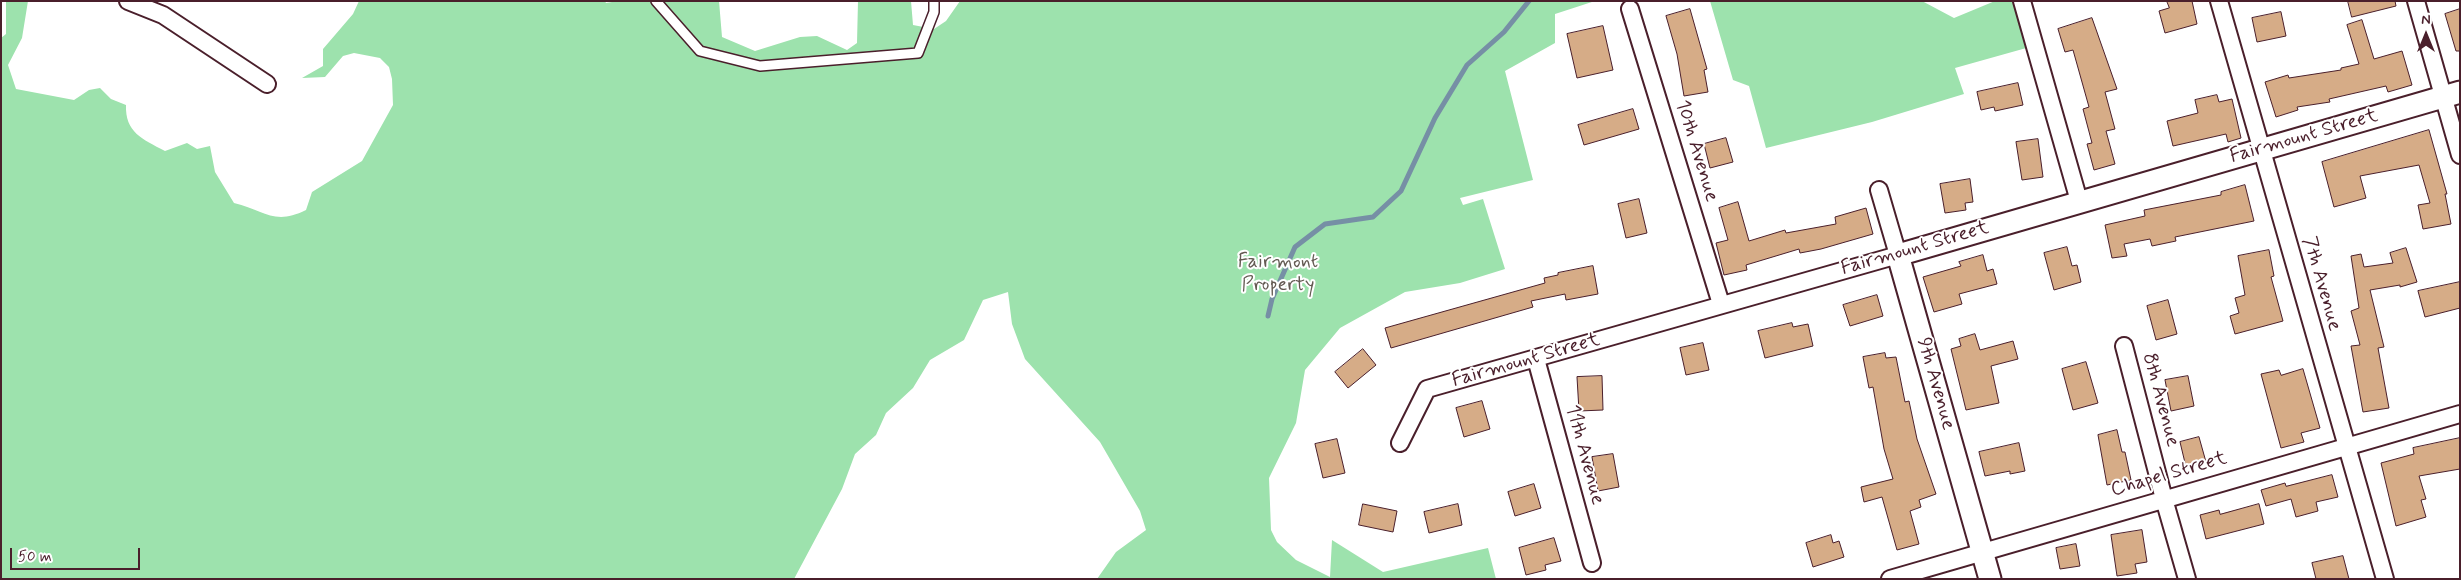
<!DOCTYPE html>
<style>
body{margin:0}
#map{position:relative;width:2461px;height:580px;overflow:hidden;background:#fff;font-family:Mynerve,sans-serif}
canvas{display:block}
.frame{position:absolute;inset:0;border:2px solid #4a1f2b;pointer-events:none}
.north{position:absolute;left:2401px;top:10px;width:50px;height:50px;-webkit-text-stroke:4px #fff;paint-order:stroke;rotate:0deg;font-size:14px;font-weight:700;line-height:20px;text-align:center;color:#4a1f2b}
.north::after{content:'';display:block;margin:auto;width:18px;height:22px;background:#4a1f2b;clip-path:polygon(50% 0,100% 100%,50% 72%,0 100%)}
.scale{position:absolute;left:10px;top:548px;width:130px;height:22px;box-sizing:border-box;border:2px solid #4a1f2b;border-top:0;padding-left:6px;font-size:15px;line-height:18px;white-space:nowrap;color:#4a1f2b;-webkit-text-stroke:4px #fff;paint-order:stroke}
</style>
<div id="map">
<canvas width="2461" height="580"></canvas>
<div class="frame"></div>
<div class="north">N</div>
<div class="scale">50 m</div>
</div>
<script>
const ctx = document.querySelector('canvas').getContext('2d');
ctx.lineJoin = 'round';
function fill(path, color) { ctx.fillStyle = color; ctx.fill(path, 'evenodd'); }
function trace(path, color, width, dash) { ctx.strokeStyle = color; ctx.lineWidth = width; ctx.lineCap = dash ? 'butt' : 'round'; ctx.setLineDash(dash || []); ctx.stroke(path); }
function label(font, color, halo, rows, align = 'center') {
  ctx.font = font + ' Mynerve,sans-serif'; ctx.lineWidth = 4; ctx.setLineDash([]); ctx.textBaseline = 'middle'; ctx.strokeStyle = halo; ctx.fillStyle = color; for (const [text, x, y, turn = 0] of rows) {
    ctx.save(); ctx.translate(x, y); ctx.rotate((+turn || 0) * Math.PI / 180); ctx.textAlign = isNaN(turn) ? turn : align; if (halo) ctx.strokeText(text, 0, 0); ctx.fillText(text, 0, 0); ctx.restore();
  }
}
fill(new Path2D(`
 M6,1H28L22,38L8,65L16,89L74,100L89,90L100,88L111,99L126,105C125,132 142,139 165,151L187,143L197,149L210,146L215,172L234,203C264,210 274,226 306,210L312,192L362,161L393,105L392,79L389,67L380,58L354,53L343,56L325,77L302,78L323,66V49L353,14L359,1H605L606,3L618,1H719L722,37L755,51L800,37L817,36L847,50L857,43L858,1H911L913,25L934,29L946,21L960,1H1595L1555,14V43L1505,71L1533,180L1460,198L1463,205L1483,199L1505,269L1460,283L1405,292L1340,328L1305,370L1296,423L1269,478L1271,530L1277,542L1296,560L1330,577L1332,540L1383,572L1488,548L1496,579H1097L1116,552L1146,530L1140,511L1100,442L1025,359L1012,324L1008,292L983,300L964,340L930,360L913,388L886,413L876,435L855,454L842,489L794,579H1V38L6,34Z
 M1710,1H1922L1954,18L1995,1H2024L2037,45L1955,68L1964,94L1872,122L1766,148L1749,86L1733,80Z`), '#9de2ad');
trace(new Path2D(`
 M1268,316L1272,299L1295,247L1325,224L1373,217L1401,191L1435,118L1467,65L1504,32L1529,1`), '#768fa5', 5);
const building = new Path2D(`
 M2167,1H2192L2197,24L2165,33L2159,11L2169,8Z
 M2348,1H2395L2396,6L2352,17Z
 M1690,9L1707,69L1704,70L1708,92L1684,96L1677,54L1666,16Z
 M2460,9V51H2456L2445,14Z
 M2281,12L2286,36L2257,42L2252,18Z
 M2092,18L2117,89L2105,92L2115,129L2106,131L2115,164L2094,170L2087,144L2092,143L2083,109L2089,107L2073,50L2065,52L2058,29Z
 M2362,20L2374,59L2402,51L2412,85L2388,92L2386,86L2329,99L2330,102L2297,107L2298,110L2276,117L2265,82L2288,75L2289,78L2341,70V68L2359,64L2347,25Z
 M1603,26L1613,70L1577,78L1567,34Z
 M2018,83L2023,105L1995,111L1994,107L1981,110L1977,92Z
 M2217,95L2219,102L2232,99L2241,138L2228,142L2226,134L2173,146L2167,121L2198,113L2195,100Z
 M1633,109L1639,129L1584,145L1578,125Z
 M2429,130L2447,194H2445L2451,224L2423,229L2418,205L2430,203L2419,165L2360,176L2366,198L2334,207L2322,162Z
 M1726,138L1733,162L1710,168L1704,144Z
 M2038,139L2043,177L2022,180L2016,142Z
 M1970,179L1973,202L1965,203L1966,210L1945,213L1940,184Z
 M2245,185L2254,221L2175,237L2176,241L2152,246L2150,239L2124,244L2127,256L2112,258L2105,225L2145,216L2144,210L2221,195V192Z
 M1639,199L1647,233L1626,238L1618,204Z
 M1738,202L1749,241L1785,230L1786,233L1836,224L1835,217L1866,208L1873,234L1821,249L1800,253L1799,249L1746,265L1747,270L1724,275L1716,243L1728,240L1719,208Z
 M2067,247L2072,266L2077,265L2081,282L2054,290L2044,253Z
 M2406,248L2417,282L2400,287V285L2370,290L2384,347L2378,348L2389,408L2363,412L2351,346L2360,345L2351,311L2359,308L2351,256L2361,254L2364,267L2393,263L2390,253Z
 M2269,250L2274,276L2271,277L2283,321L2235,334L2230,316L2239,313L2235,298L2245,295L2238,256Z
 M1983,255L1987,271L1993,269L1997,284L1959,294L1962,304L1934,312L1923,277L1961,266L1959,262Z
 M1593,266L1598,294L1566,300L1565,294L1531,301L1533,307L1391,348L1385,328L1545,283L1544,278L1558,275V273Z
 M2460,282V308L2425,317L2418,291Z
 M1877,295L1883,316L1850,326L1843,305Z
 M2168,300L2177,334L2156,340L2147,306Z
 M1792,323L1793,327L1808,324L1813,346L1765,358L1758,331Z
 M1975,334L1980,350L2013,341L2018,359L1991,366L1999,403L1966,410L1951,349L1961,346L1959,339Z
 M1703,343L1709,370L1686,375L1680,348Z
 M1363,349L1376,365L1348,388L1335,372Z
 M1885,353L1886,358L1896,357L1905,402L1909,401L1917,439L1936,494L1919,500L1921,507L1910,511L1919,544L1897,550L1882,497L1864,502L1861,487L1893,479L1884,449L1873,387L1869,388L1863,357Z
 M2086,362L2098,403L2073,410L2062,369Z
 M2303,369L2320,428L2301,433L2304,442L2281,448L2261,374L2279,370L2281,375Z
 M1602,376L1603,410L1579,411L1577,377Z
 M2188,376L2194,406L2171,411L2165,380Z
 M1482,401L1490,429L1464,437L1456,408Z
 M2117,430L2122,452H2125L2131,480L2107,485L2098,435Z
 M2199,437L2206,462L2186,467L2180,442Z
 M2460,438V469L2419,476L2426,499L2421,500L2426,517L2396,526L2381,463L2414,454L2413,448Z
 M1337,439L1345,473L1323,478L1315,444Z
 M2019,443L2025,471L2010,474V471L1985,476L1979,452Z
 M1613,454L1619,487L1598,491L1592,457Z
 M2332,475L2338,497L2316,502L2318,511L2296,517L2291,499L2266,506L2261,490L2285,483L2286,486Z
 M1534,484L1541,508L1515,516L1508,492Z
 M1363,504L1397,511L1393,532L1359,525Z
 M1458,504L1462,525L1429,533L1424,512Z
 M2259,504L2264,524L2206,539L2200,515L2219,510L2220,514Z
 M2142,530L2147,562L2135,564L2137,573L2117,576L2111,535Z
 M1831,535L1833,543L1839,541L1844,557L1813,567L1806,543Z
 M1554,538L1561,561L1545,565L1546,570L1526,575L1519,548Z
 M2076,544L2080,566L2060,569L2056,548Z
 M2343,556L2349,579H2316L2312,563Z`);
fill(building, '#d6ac87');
trace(building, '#4a1f2b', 1);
const service = new Path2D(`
 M656,1L700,51L760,66L918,53L934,12V1`);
const minor = new Path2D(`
 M128,1L163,15L267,84
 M2022,1L2079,201
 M2219,1L2385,579
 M2416,1L2460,155
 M1630,9L1721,304
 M2124,346L2164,499L2187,579
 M1536,359L1592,563
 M1400,443L1427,389L1898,255L1879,190
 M1890,579L2460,414`);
const tertiary = new Path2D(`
 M1990,579L1898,255L2460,92`);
trace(service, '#4a1f2b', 12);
trace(minor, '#4a1f2b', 20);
trace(tertiary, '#4a1f2b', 25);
trace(service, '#fff', 9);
trace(minor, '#fff', 16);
trace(tertiary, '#fff', 21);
label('20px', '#4a1f2b', '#fff', [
 ["Fairmount Street",2304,137,-16],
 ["10th Avenue",1696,151,73],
 ["Fairmount Street",1915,249,-16],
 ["7th Avenue",2321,284,74],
 ["Fairmount Street",1526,361,-16],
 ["9th Avenue",1935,384,74],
 ["8th Avenue",2160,400,75],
 ["11th Avenue",1584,455,75],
 ["Chapel Street",2169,475,-16]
]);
label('20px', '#635a52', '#fff', [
 ["Fairmont",1278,263],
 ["Property",1278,286]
]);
</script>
